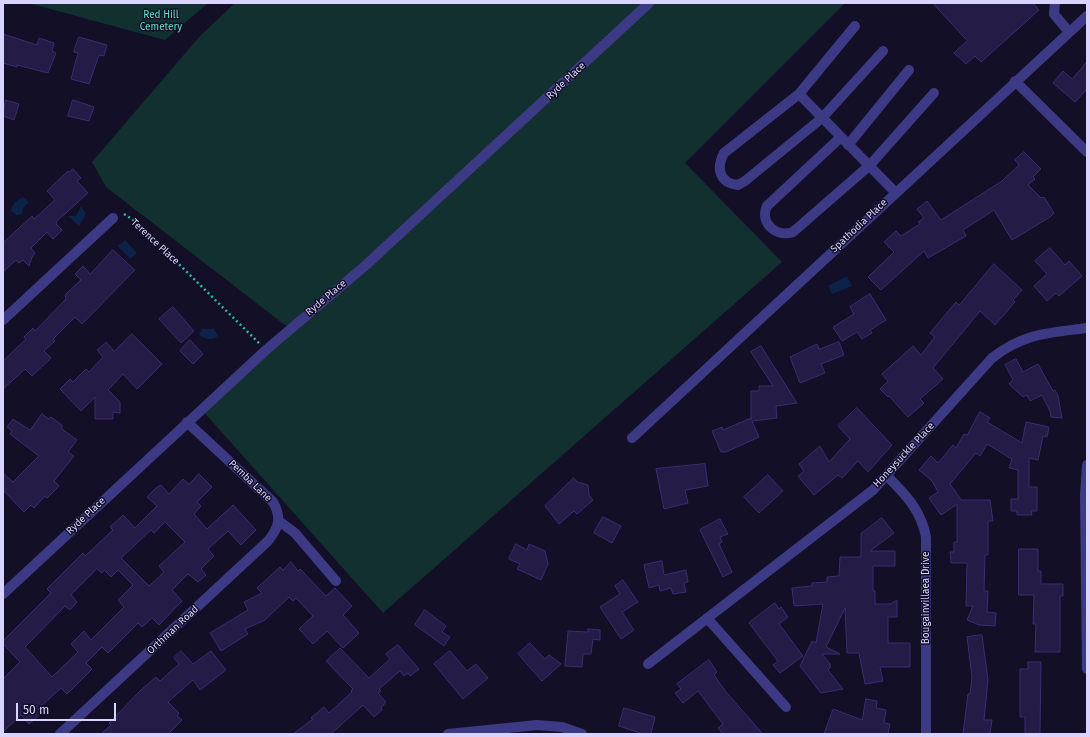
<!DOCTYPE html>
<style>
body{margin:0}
#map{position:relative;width:1090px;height:737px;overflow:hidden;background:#130f26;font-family:"Fira Sans",sans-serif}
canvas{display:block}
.frame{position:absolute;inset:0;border:4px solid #d9d4ff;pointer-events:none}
.scale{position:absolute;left:16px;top:703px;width:100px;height:18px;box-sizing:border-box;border:2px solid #d9d4ff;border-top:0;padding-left:5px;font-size:12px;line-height:14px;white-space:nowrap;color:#d9d4ff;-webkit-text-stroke:3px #130f26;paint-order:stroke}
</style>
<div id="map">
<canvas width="1090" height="737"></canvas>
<div class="frame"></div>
<div class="scale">50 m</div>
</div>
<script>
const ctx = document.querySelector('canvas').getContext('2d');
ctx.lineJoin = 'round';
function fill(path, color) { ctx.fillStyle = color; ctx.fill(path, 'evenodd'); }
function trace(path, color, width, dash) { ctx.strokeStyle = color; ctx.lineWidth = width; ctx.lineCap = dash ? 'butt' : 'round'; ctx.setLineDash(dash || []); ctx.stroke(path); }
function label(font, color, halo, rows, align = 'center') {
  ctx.font = font + ' "Fira Sans",sans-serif'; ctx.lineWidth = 3; ctx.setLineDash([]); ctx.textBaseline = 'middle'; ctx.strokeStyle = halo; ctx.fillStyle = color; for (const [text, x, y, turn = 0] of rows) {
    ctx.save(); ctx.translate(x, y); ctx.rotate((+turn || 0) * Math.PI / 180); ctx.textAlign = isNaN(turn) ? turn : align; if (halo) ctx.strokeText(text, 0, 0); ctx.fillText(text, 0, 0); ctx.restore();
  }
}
fill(new Path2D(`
 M28,3H208L165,40Z
 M235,3H845L685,163L782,262L383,613L201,409L290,329L106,187L92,162L200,36Z`), '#12302f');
fill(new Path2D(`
 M23,197L29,203L23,208L22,214L16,215L10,210L15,202Z
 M81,206L86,214L79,226L68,216H76Z
 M125,240L137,253L130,259L118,246Z
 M847,276L852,286L832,294L828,286Z
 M202,329H214L218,336C213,341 204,339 199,335Z`), '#0c2248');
const building = new Path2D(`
 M933,3H1033L1039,10L981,62L975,56L966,64L954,53L967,41Z
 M3,34L37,45L39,38L54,43L52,51L56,53L48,73L17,65V67L3,63Z
 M79,37L107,45L104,56L99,55L89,84L71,79L78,53L74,52Z
 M1087,62V89L1075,102L1053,83L1063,71L1072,79Z
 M6,100L19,104L14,120L3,116Z
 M73,100L94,107L89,121L68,116Z
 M1024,152L1041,169L1033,177L1035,179L1028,185L1041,198L1044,197L1054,213L1050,217L1012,240L994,210L963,230L966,236L928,258L924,251L881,290L868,277L894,252L884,242L896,231L901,236L920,224L918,222L924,218L917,209L927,201L941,220L1002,181L1019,165L1015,160Z
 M73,169L81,178L77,181L88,193L57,221L56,224L62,230L53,239L47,232L31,248L35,253L32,257L29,266L23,260L19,263L16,260L3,272V243L32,216L34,219L55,200L47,191L68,171L69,172Z
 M1050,248L1065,265L1069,261L1082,276L1059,296L1056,293L1047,301L1034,286L1047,274L1035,261Z
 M113,250L135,270L82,324L75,317L53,339L55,341L44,351L51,358L32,376L25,369L3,389V361L26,339L24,337L33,328L35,331L66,299L65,295L81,280L75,274L83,266L90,274Z
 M994,264L1022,290L1013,300L1015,302L995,325L980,311L933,368L943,379L920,399L924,403L908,417L889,396L888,397L880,389L888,381L882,374L913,346L921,355L935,337L930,333L956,302L959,305Z
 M870,294L886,320L870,330L872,333L862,339L857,332L842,341L833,327L854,314L850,307Z
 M173,307L194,331L181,343L159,319Z
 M132,334L162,364L137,389L123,374L108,390L120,402V413L113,412V419H95V397L81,411L60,389L70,379L73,382L86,369L89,372L103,357L97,350L106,342L114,351Z
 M190,340L203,354L193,364L180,351Z
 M839,342L844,355L821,364L825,373L800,383L790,357L817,344L819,349Z
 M761,346L797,403L776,406L777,418L752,421L759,437L726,452H721L712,431L722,427L723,430L751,418V420V391H759V386H773L751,352Z
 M1016,359L1023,372L1038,364L1053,391L1055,390L1058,396L1062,418L1051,417L1050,411L1042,395L1030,401L1027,395L1023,397L1009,384L1013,380L1005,365Z
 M857,408L892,445L868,472L858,461L842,478L838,475L814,495L798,476L804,471L799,464L820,446L829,462L850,439L838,426Z
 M980,412L990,418L987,422L1022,443L1026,422L1049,427L1047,437L1043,436L1038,460L1029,458V487H1037V511H1031L1032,515H1017V511H1011V499H1018V470L1009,468L1012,459L987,444L980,456L976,453L950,484L961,500H990L993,521H988V555H985L984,591H988L987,612L996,613L995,626L979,625L967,620L973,606H966L967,563H951L950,552H954V542H957V504L941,515L929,498L938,492L932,481L919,470L931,456L938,463L953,445L956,448L964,434L967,435Z
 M42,414L49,419L51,417L62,425V429L77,440L68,452L74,456L54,481L59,486L47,498L45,496L34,508L31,505L24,512L3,490V473L13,482L39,456L10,434L12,431L7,427L13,419L30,430Z
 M705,464L708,486L685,490L688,503L664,509L656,469Z
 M199,474L212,487L197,502L201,506L194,514L207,529L233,505L256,530L241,545L228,531L208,549L214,556L201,569L206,575L198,582L188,574L172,590L182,601L159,625L152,618L142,627L138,623L108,653L102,647L86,663L92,669L67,694L61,688L38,709L42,713L29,724L21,715L3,732V679L20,662L3,644V641L51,593L47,589L83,553L85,556L113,530L110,527L123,515L135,528L157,506L147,497L156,488L161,485L169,494L183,479L189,484ZM165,522L185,542L159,566L164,572L149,586L121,558L151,530L154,533ZM97,569L102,573L104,570L111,577L118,570L133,585L118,600L124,607L91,640L84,631L71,644L78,652L52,677L25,647L65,606L70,610L77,602L71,595Z
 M768,475L783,491L759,513L744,497Z
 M574,478L577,482L588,485L589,495L593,500L577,514L574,511L559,524L545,506Z
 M603,517L621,526L612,543L594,533Z
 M882,518L894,533L870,551H895V566H873V591H875V604H890L897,600V617H888V643H910V667H880L883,681L865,684L859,653H847L845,608L826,647L840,654H822L830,664V668L828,670L843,689L821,693L800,666L812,641L816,643L823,604L794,606L792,588L812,586V583L827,582V577L839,576L840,557H861V534Z
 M720,519L728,534L720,537L722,542L719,544L732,572L723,577L700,530Z
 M516,544L527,550L529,544L545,551L548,564L541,580L517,569L520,564L509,559Z
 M1019,549H1038V571H1041V584H1063V596H1060V652H1035L1036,624H1033L1034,595H1019Z
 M662,561L664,575L686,570L688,582L684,583L686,592L673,594L671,588L660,591L659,585L649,588L644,565Z
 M291,562L298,571L300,569L326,596L335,588L352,606L343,615L359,633L343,648L327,631L313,644L299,629L313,616L296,598L293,601L289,597L265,620L245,629L248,634L221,651L210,633L248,610L244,602L262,593L257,588L280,567L283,570Z
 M623,580L638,602L622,612L634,630L621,639L600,607L620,594L615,586Z
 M775,603L779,609L781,607L788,617L779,624L803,656L780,673L773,665L778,661L749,623Z
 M425,610L446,626L442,632L450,637L444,646L415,625Z
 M588,629L600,630V640L593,639L591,654H583L582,667L565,666L568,631L588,632Z
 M982,635L988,680L984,720H992L990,734H963L968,694H970L972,677L967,637Z
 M530,643L545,659L549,655L561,664L542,681L518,654Z
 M398,645L419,669L410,676L408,673L404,676L400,671L379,689L381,691L378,693L386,702L381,708L382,710L374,717L363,705L331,734H293L313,719L311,718L324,707L329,713L352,692L351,691L353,689L326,661L340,648L369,678L390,659L386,654Z
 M181,651L193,664L211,651L226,670L200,690L193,680L168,702L179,713L177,716L182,720L168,734H101L111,725L109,723L142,689L156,677L160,681L179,664L174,658Z
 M450,651L467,671L476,664L488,678L463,699L434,664Z
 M709,660L717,672L714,675L726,692L763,734H723L718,728L723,724L698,691L683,703L675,693L681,689L677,684Z
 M1028,662H1041L1040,734H1025V717H1020V669H1028Z
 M866,699L877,701L876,708L886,710L884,723L890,724L888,734H824L833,709L862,720Z
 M624,708L655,717L651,734H643L619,726Z`);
fill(building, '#241b47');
trace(building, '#3b2d73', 1);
trace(new Path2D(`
 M124,214L135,221L259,343`), '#2fb8b0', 2.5, [2, 3]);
trace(new Path2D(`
 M1055,3L1054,14L1069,32
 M855,26L799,94L895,192
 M1015,81L1087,152
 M799,94L724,153C716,168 719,183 738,185L745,181L822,118L883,51
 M841,137L767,206C759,223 777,238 793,232L870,165L934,93
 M848,145L909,70
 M3,320L113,218
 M632,438L1087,16
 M1087,465L1085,495L1087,669
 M887,476C905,494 921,510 926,537V734
 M279,521L295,533L336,581
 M3,594L266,350L366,265L649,3
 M707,618L786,707
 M648,664L873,490L992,358C1024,333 1048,333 1087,328
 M60,734L268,541C279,527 282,518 273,502L187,422
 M448,734L537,725L562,727L582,734`), '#3d3a85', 10);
label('10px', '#5fe0c0', '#130f26', [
 ["Red Hill",161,15],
 ["Cemetery",161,27]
]);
label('10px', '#d9d4ff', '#130f26', [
 ["Ryde Place",566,81,-43],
 ["Spathodia Place",859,226,-43],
 ["Terence Place",155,242,43],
 ["Ryde Place",326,298,-40],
 ["Honeysuckle Place",904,455,-47],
 ["Pemba Lane",250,481,44],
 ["Ryde Place",86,516,-43],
 ["Bougainvillaea Drive",926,598,-90],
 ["Orthman Road",173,630,-43]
]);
</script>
